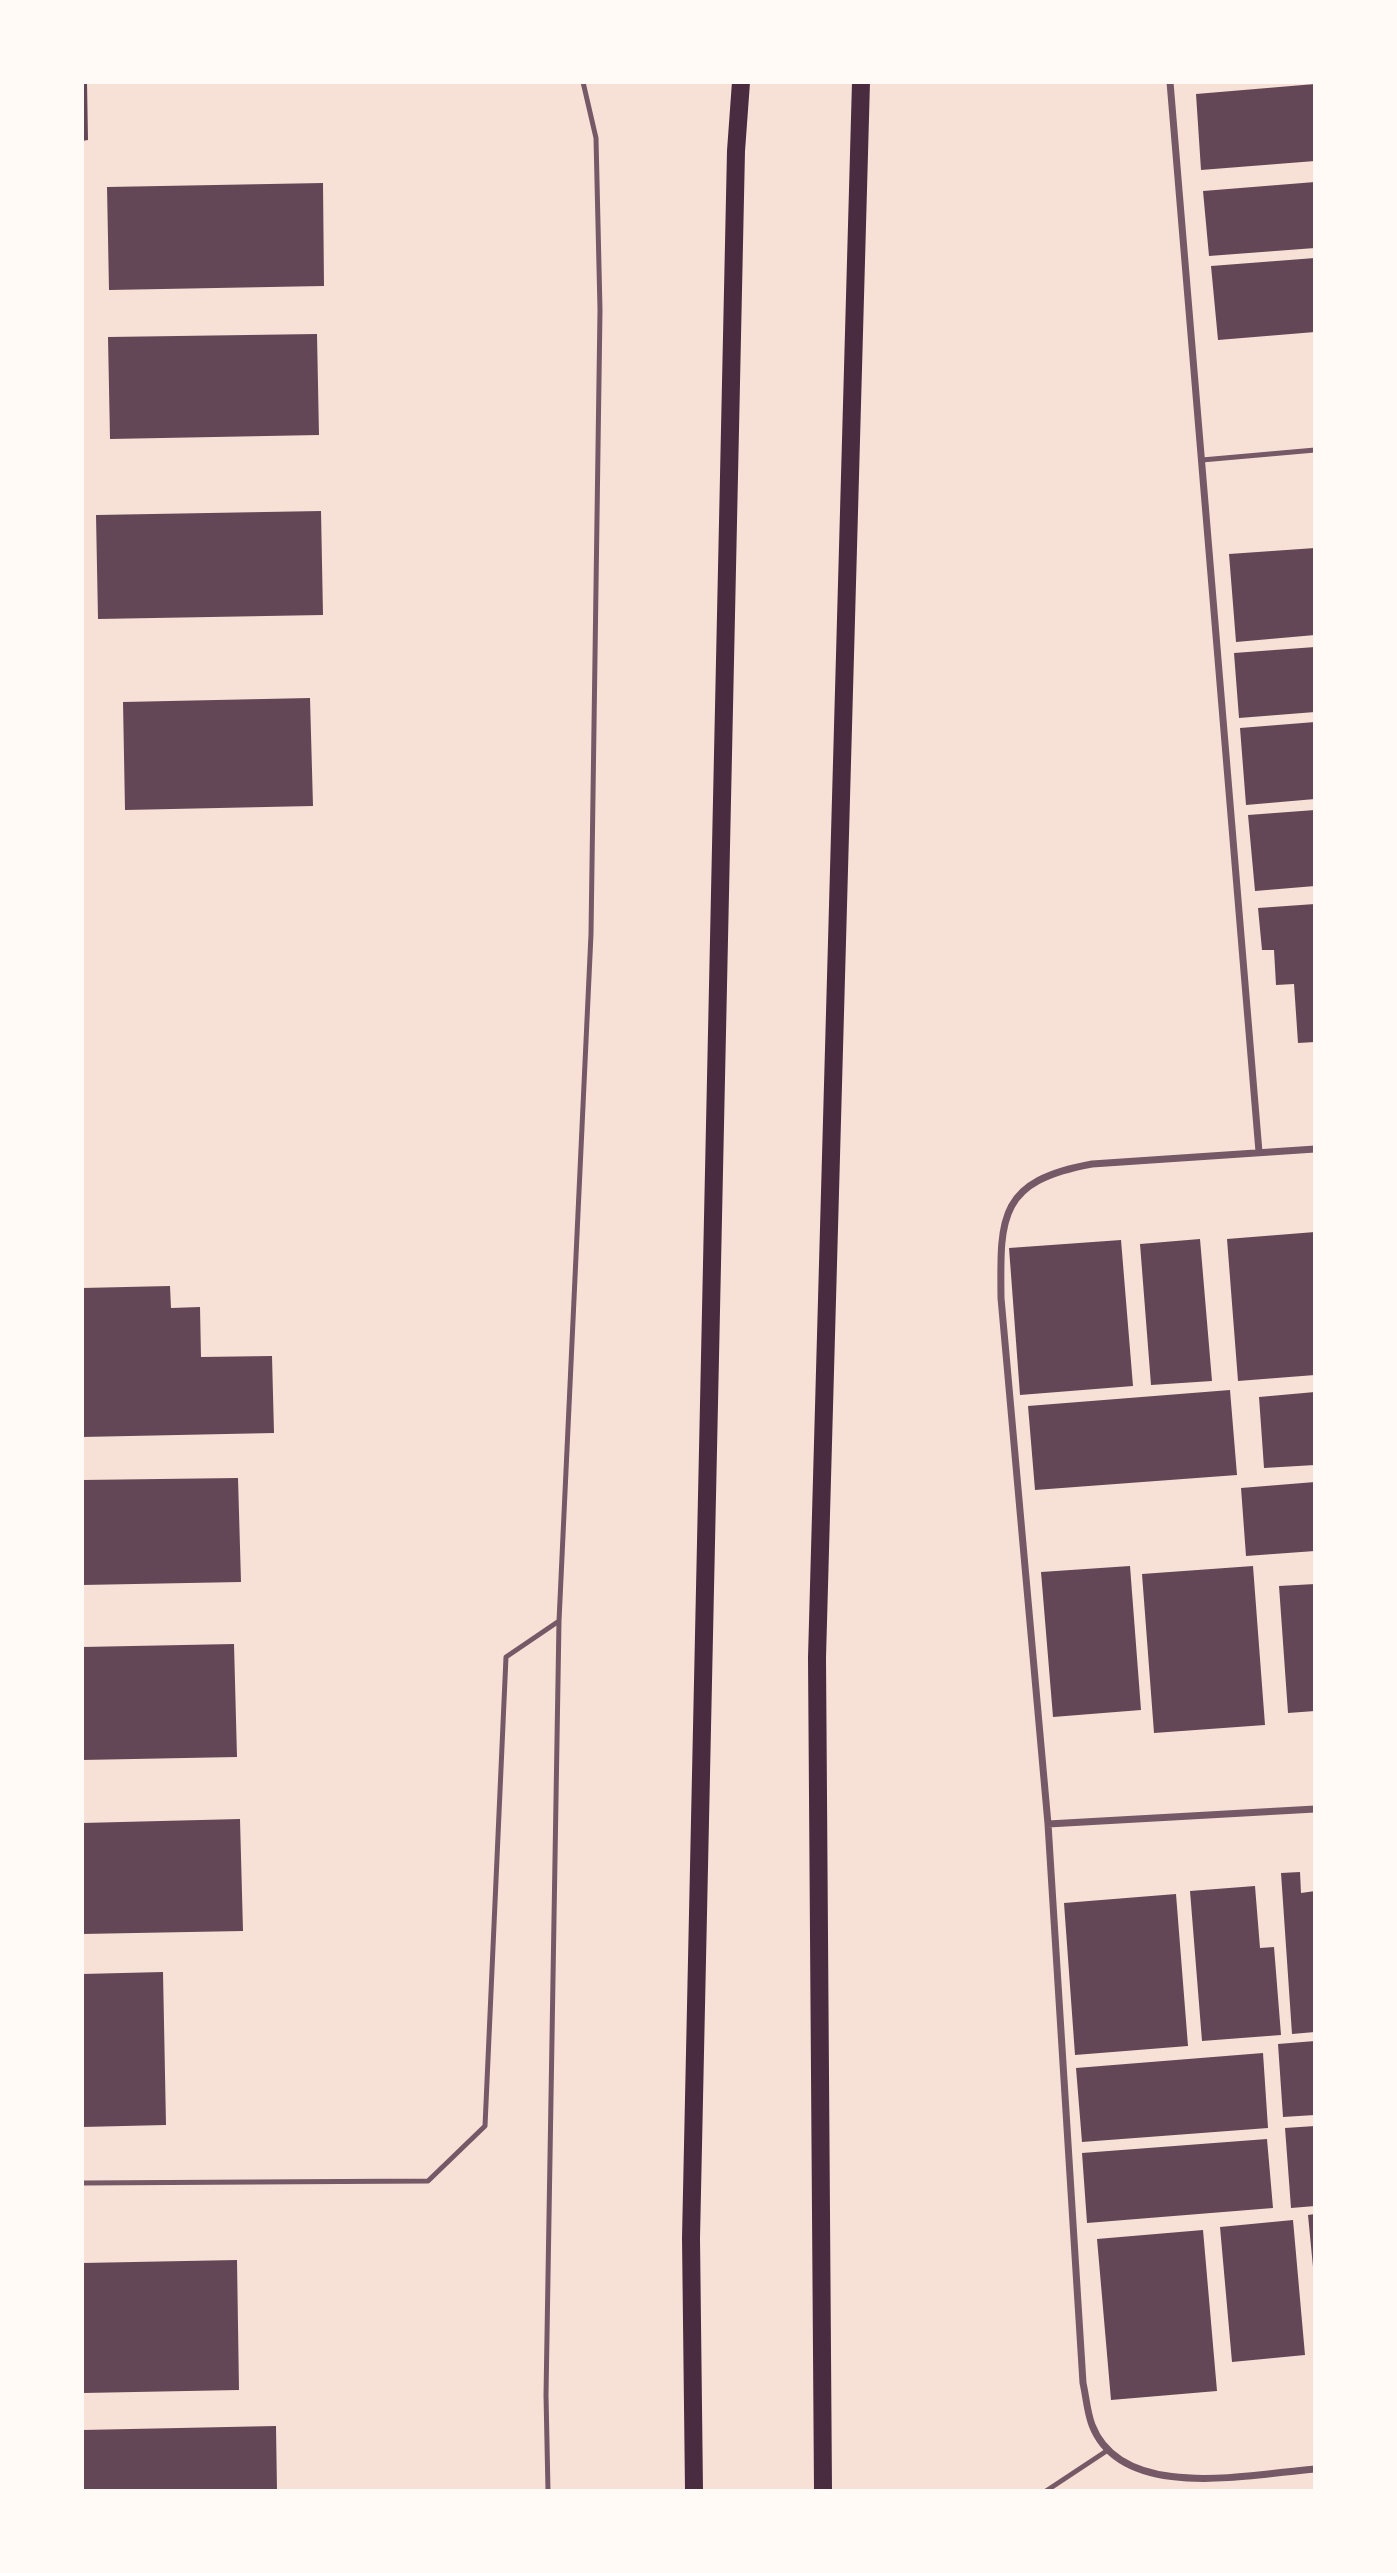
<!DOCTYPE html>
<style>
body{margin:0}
#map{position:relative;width:1397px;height:2573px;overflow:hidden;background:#f7e1d7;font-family:Helvetica,sans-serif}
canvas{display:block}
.frame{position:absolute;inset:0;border:84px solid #fffaf5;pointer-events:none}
</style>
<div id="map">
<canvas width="1397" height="2573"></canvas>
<div class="frame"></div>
</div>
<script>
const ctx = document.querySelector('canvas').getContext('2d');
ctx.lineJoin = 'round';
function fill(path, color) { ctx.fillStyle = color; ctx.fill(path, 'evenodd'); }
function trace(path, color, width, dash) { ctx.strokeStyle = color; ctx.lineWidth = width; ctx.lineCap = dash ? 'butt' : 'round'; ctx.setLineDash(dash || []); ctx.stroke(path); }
fill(new Path2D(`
 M82,82H87L88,140L82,141Z
 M1315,84V161L1201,170L1196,94Z
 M1315,182V248L1209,256L1203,191Z
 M323,183L324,286L109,290L107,187Z
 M1315,258V332L1218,340L1211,266Z
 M317,334L319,435L110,439L108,337Z
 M321,511L323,615L98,619L96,515Z
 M1315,548V635L1236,642L1229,554Z
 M1315,647V712L1239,718L1234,653Z
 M310,698L313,806L125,810L123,702Z
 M1315,722V799L1246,805L1240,728Z
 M1315,810V886L1255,891L1248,815Z
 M1315,904V1042L1298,1043L1294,984L1276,985L1274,950H1262L1258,908Z
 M1315,1232V1375L1238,1381L1227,1239Z
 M1200,1239L1212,1381L1151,1385L1140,1244Z
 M1121,1240L1133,1386L1020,1395L1009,1248Z
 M170,1286L171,1308L200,1307L201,1357L272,1356L274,1433L82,1437V1288Z
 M1230,1390L1237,1475L1035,1490L1028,1406Z
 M1315,1392V1465L1264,1468L1259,1397Z
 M238,1478L241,1582L82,1585V1480Z
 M1315,1482V1551L1246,1556L1241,1488Z
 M1130,1566L1141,1710L1053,1717L1041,1572Z
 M1253,1566L1265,1725L1154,1733L1142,1574Z
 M1315,1584V1711L1288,1713L1279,1586Z
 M234,1644L237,1757L82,1760V1647Z
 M240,1819L243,1931L82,1934V1823Z
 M1300,1872L1301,1893L1315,1891V2032L1292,2034L1281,1873Z
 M1255,1886L1260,1948L1274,1947L1281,2035L1202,2041L1190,1891Z
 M1176,1894L1188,2046L1075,2055L1064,1903Z
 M163,1972L166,2125L82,2127V1974Z
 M1315,2041V2115L1283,2117L1278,2044Z
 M1263,2053L1268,2128L1082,2142L1076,2068Z
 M1315,2126V2206L1291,2208L1285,2128Z
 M1267,2139L1273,2208L1087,2223L1082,2153Z
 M1315,2214V2267H1313L1308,2215Z
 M1293,2220L1305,2355L1232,2362L1220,2227Z
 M1203,2230L1217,2391L1111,2400L1097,2239Z
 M237,2260L239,2390L83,2393L82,2263Z
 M276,2426L277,2491H82V2430Z`), '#644757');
trace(new Path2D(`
 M1202,460L1315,450
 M82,2183L428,2181L485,2126L506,1657L559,1621L591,934L600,310L596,138L583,82
 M548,2491L546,2395L559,1621
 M1046,2491L1108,2450`), '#755966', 5);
trace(new Path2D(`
 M1170,82L1259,1152
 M1315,1149L1092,1164C999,1181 1000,1216 1001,1298L1048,1824L1083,2383C1086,2396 1087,2412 1092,2425C1122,2503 1251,2474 1315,2469
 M1048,1824L1315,1809`), '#755966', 7);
trace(new Path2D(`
 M694,2491L691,2238L736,151L741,82
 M823,2491L817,1657L861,82`), '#4a2c40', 18);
</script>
